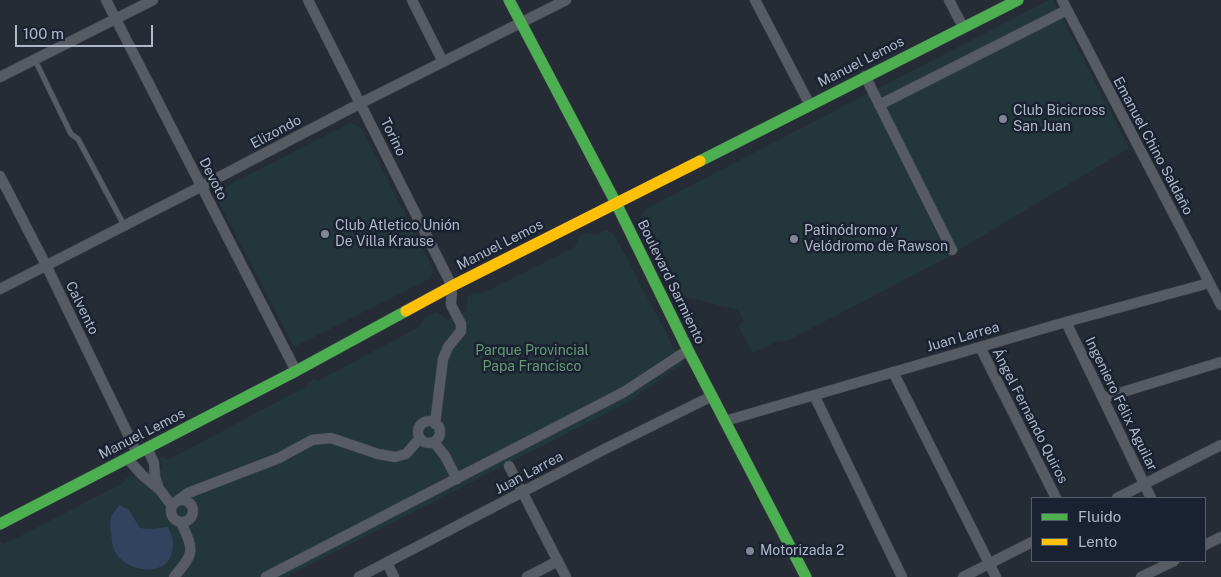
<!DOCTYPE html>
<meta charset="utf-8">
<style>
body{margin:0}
#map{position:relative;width:1221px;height:577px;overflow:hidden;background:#262c36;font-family:"Public Sans",sans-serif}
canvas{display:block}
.legend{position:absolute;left:1031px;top:497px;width:175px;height:65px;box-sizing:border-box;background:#1a2231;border:1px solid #565e6d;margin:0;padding:6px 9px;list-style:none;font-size:15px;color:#afb8c8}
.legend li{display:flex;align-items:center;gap:10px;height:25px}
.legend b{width:25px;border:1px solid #565e6d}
.scale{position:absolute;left:15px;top:25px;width:138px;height:22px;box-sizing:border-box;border:2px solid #afb8c8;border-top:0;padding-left:6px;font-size:15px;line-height:18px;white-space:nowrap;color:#afb8c8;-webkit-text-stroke:4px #1a2231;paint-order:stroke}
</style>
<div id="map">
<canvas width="1221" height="577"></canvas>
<ul class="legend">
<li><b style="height:6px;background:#4caf50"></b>Fluido</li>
<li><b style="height:6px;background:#ffc107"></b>Lento</li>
</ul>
<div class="scale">100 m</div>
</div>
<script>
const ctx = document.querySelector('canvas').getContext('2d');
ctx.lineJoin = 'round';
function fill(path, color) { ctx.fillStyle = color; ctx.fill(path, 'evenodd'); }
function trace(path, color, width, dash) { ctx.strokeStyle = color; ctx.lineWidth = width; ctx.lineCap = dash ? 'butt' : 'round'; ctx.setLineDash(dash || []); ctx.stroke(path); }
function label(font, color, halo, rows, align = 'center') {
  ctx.font = font + ' "Public Sans",sans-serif'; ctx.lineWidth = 5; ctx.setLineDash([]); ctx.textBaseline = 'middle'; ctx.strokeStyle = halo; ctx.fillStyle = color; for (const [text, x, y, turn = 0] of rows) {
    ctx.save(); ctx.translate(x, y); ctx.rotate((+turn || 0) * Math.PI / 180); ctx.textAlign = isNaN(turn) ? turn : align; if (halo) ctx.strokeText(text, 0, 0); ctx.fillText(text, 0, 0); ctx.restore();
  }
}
fill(new Path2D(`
 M1049,0H1053L1129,148L957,251L877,89Z
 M869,93L948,257L787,341L780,340L753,353L738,326L744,321L738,310L678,295L641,221L644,210Z
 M350,123L361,128L433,269L431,278L294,347L217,198L221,189Z
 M606,230L614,234L682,364L630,401L286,577H0V542L5,544L123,483L126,479L134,476L139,481L147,471L162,469L160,458L163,457L168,460L307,386L308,383L314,379L318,381L419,327L426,316L437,312L448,320L466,311L468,296L476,293L481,294L575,247L579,237L587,233L596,235Z`), '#23363c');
fill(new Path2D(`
 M119,505L128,509L140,528L149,529L168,527C174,539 174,544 171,556C162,577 127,572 115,552C112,546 112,539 111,533C110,529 110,522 111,518C112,513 117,509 119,505Z`), '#324360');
const lane = new Path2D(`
 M35,60L71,134L78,139L124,225`);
const street = new Path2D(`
 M106,0L296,371
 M308,0L452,286L451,305L461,324V331L448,347L443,359L435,424
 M412,0L443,62
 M755,0L810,105
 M949,0L963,27
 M1062,0L1221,305
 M865,76L952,250
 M0,77L153,0
 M879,105L1067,10
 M0,176L46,265L137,453
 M0,289L202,186L361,103L566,0
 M1066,322L1151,498
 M980,347L1056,498
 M893,372L996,577
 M814,395L902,577
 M1103,398L1221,362
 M725,421L1066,322L1209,283
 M418 432a11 11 0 1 1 22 0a11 11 0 1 1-22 0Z
 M434,442L445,456L457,479
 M147,448L154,463L155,477L159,489
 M127,458L142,475L160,490L172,506
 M509,466L566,577
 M1117,498L1221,445
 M171 511a11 11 0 1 1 22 0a11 11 0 1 1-22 0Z
 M177,501L188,493L279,458L312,440L331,438L378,454L395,457L406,454L420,438
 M1205,545L1221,537
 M387,563L394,577
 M174,577C195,552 194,551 181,522
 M266,577L624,392L688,350
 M359,577L601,451L712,396
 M527,577L558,561
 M963,577L1032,542
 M1141,577L1174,561`);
const fast = new Path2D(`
 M509,0L616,203L688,350L806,577
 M700,161L1018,0
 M0,524L296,371L406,311`);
const slow = new Path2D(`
 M406,311L452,286L700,161`);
trace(lane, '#43474f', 6);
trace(street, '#43474f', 11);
trace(fast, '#43474f', 12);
trace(slow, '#43474f', 12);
trace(lane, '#565b64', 5);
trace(street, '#565b64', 10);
trace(fast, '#4caf50', 11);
trace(slow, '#ffc107', 11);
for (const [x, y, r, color] of [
 [1003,119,5,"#7f8795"],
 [325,234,5,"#7f8795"],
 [794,239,5,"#7f8795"],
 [750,551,5,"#7f8795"]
]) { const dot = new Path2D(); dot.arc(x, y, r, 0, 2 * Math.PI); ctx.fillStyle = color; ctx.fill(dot); trace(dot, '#1a2231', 2); }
label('14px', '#afb8c8', '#1a2231', [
 ["Manuel Lemos",861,62,-27],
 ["Elizondo",276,132,-28],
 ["Torino",393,137,64],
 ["Emanuel Chino Saldaño",1153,146,62],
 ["Devoto",213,179,63],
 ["Manuel Lemos",500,245,-27],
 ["Boulevard Sarmiento",671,282,64],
 ["Calvento",82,308,64],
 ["Juan Larrea",963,337,-16],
 ["Ingeniero Félix Aguilar",1121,404,64],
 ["Ángel Fernando Quiros",1030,416,63],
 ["Manuel Lemos",142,434,-27],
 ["Juan Larrea",529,473,-28]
]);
label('14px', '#afb8c8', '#1a2231', [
 ["Club Bicicross",1013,111],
 ["San Juan",1013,127],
 ["Club Atletico Unión",335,226],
 ["De Villa Krause",335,242],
 ["Patinódromo y",804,231],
 ["Velódromo de Rawson",804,247],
 ["Motorizada 2",760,551]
], 'left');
label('14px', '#659b74', '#1a2231', [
 ["Parque Provincial",532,351],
 ["Papa Francisco",532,367]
]);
</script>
